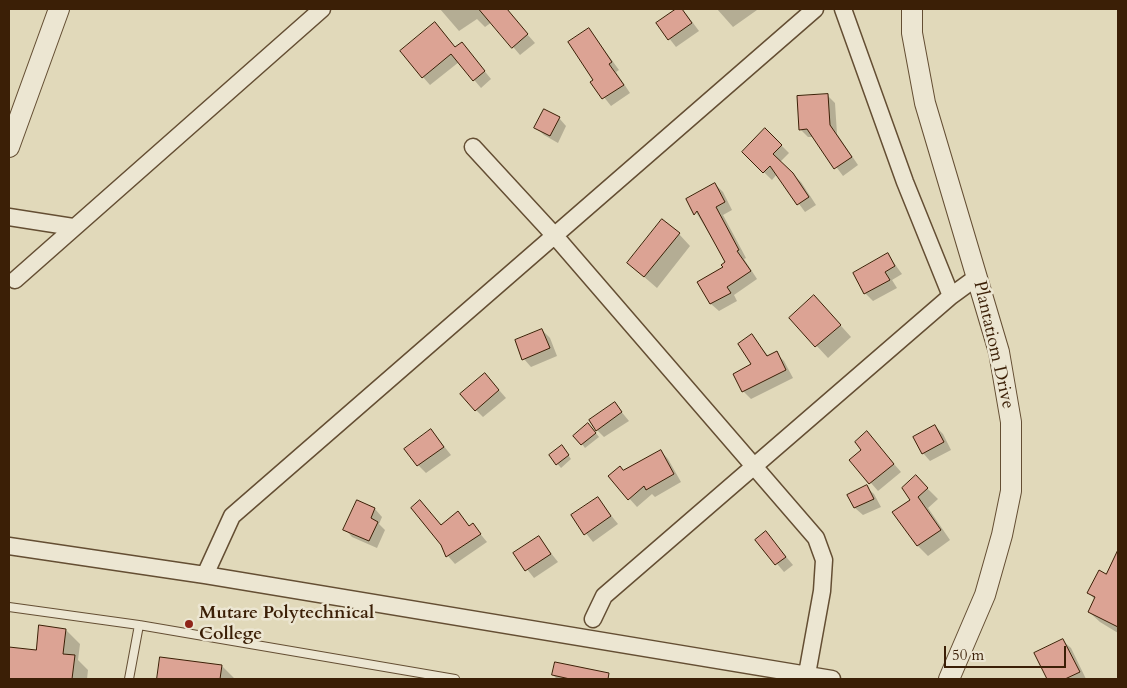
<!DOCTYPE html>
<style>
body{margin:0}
#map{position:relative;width:1127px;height:688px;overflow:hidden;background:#e1d9ba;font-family:Cardo,serif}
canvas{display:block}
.frame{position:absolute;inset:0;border:10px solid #3b1f06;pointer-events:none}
.scale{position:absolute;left:944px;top:646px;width:122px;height:22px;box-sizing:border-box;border:2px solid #3b1f06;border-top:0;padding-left:6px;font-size:15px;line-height:18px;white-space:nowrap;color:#3b1f06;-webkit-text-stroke:4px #ece6d2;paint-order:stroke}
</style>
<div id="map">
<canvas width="1127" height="688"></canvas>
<div class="frame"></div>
<div class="scale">50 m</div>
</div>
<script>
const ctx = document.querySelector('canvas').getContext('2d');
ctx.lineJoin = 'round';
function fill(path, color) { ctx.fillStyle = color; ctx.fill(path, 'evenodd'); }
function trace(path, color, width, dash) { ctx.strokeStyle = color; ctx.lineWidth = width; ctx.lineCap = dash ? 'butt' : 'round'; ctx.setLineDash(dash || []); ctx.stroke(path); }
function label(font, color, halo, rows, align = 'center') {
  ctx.font = font + ' Cardo,serif'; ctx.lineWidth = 5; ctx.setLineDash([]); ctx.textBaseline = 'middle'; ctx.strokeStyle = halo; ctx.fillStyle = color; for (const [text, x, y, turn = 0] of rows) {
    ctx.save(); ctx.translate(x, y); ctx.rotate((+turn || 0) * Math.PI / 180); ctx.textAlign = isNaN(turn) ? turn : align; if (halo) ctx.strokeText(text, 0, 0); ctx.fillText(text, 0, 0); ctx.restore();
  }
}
fill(new Path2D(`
 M440,9H495L498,14L505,9L535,43L520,55L492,22L485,27L477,19L459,31Z
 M678,9H681L687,15L699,31L676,47L657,23Z
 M717,9H756L757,10L733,27Z
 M589,29L619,70L616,72L630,93L611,106L592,82L595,80Z
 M456,48L469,52L491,79L481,88L459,62L430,85L423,77Z
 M828,96L835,103L837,134L858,165L843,176L814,137H808L800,129Z
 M559,118L566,126L558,143L544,135L536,128Z
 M765,129L789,153L780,162L801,182L816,205L805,212L777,174L772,180L743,152Z
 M715,184L723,192L732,210L723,215L746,258L744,259L757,279L734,295L737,301L719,311L711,304L699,282L725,268L727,263L688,199Z
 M679,234L690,246L657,288L628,263Z
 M888,255L902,274L892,280L897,288L873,301L865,293Z
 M826,309L851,337L828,358L791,318Z
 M542,330L550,338L557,356L531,367L524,359Z
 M752,336L769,357L776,353L784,361L793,378L751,399L743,391L753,365Z
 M492,382L506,398L483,417L476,410Z
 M615,404L629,421L604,437L597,430Z
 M935,426L943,434L951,450L930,461L923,453Z
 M592,428L599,437L585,448L582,444Z
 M431,430L451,455L426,473L418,465Z
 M867,433L901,472L878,491L851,460L863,450Z
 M565,450L571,459L561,468L550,455Z
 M661,451L668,459L681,482L655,497L652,494L637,507L609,476L624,472Z
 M866,487L874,494L881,507L863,515L855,508L849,495Z
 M926,487L938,499L928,508L950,540L928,556L918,546L894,512Z
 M597,498L618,524L593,542L572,516Z
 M358,501L375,509L382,517L379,524L385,530L377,548L352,537L345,529Z
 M458,513L470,527L473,525L487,542L455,564L448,556L442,544L441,526Z
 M766,533L793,565L784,572L757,540Z
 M539,538L558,562L534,578L515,554Z
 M1118,554V633L1100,622L1089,612L1095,600L1089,593L1107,575Z
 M66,630L80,644L78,660L88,670L87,679H9V648L37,651Z
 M1063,641L1071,648L1086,679H1048L1036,654Z
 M161,658L222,666L235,679H158Z
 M553,675L598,678L557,679Z`), '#0003');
const building = new Path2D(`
 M479,9H507L528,34L512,48Z
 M676,9H682L692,23L668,40L656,23Z
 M435,22L455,47L462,42L485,71L473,81L451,54L422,78L400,51Z
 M589,28L612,62L609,64L624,85L602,99L590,82L593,80L568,42Z
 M828,94L830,125L852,157L834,169L807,129L799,130L797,96Z
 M544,109L560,117L550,136L534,128Z
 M765,128L782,145L773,154L793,173L809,197L797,205L770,166L763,173L742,152Z
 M715,183L725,202L716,207L739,250L737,251L751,271L727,287L731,293L710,304L697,282L723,267L721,265L725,262L697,211L694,215L686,199Z
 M662,219L680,233L644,277L627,263Z
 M888,253L895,266L885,272L890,280L864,294L853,273Z
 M814,295L841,325L815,347L789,318Z
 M542,329L550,348L522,360L515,340Z
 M752,334L767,356L777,351L786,370L742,392L733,374L751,364L738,344Z
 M485,373L499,390L475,411L460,394Z
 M615,402L622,412L596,431L589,420Z
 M588,423L596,433L581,445L573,436Z
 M935,425L944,442L922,454L913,437Z
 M431,429L444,447L417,466L404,449Z
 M867,431L894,464L869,484L849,460L861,450L855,442Z
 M562,445L569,455L556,465L549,455Z
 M661,450L674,474L646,490L644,486L628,500L608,476L620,466L623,470Z
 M916,475L928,488L918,497L941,530L917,546L892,512L910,500L902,488Z
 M867,485L874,499L854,508L847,495Z
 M598,497L611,516L584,535L571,515Z
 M357,500L375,508L371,518L378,522L369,541L343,530Z
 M420,500L441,525L458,511L469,526L473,523L481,534L446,557L441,545L411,508Z
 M766,531L786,557L775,565L755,540Z
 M539,536L551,554L525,571L513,553Z
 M1118,550V627L1088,612L1095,597L1087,593L1099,570L1106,574Z
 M39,625L66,629L63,654L75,655L72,679H9V647L36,650Z
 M1063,639L1080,672L1065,679H1047L1034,653Z
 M160,657L222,665L220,679H157Z
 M555,662L609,673L608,679H570L552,675Z`);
fill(building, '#dca394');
trace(building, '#3b1f06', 1);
const service = new Path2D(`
 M9,607L139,625L455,679
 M129,679L139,625`);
const minor = new Path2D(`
 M843,9L905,182L951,296L977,277
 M473,147L555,236L816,538L824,560L822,591L807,674
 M9,217L73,227
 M15,280L322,9
 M9,546L205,575L832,679
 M205,575L232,516L815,9
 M593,619L604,596L951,296`);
const tertiary = new Path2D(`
 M912,9V33L925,103L999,352L1011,422V491L1002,535L985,595L949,679
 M9,147L59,9`);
trace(service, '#644e33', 10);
trace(minor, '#644e33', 19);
trace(tertiary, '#644e33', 22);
trace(service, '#ece6d2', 8);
trace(minor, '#ece6d2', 16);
trace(tertiary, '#ece6d2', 20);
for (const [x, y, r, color] of [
 [189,624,5,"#8f2418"]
]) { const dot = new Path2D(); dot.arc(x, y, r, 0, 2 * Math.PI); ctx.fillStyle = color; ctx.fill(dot); trace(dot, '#ece6d2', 2); }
label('18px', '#3b1f06', '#ece6d2', [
 ["Plantatiom Drive",993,345,77]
]);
label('bold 18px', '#3b1f06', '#ece6d2', [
 ["Mutare Polytechnical",199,614],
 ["College",199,635]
], 'left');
</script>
